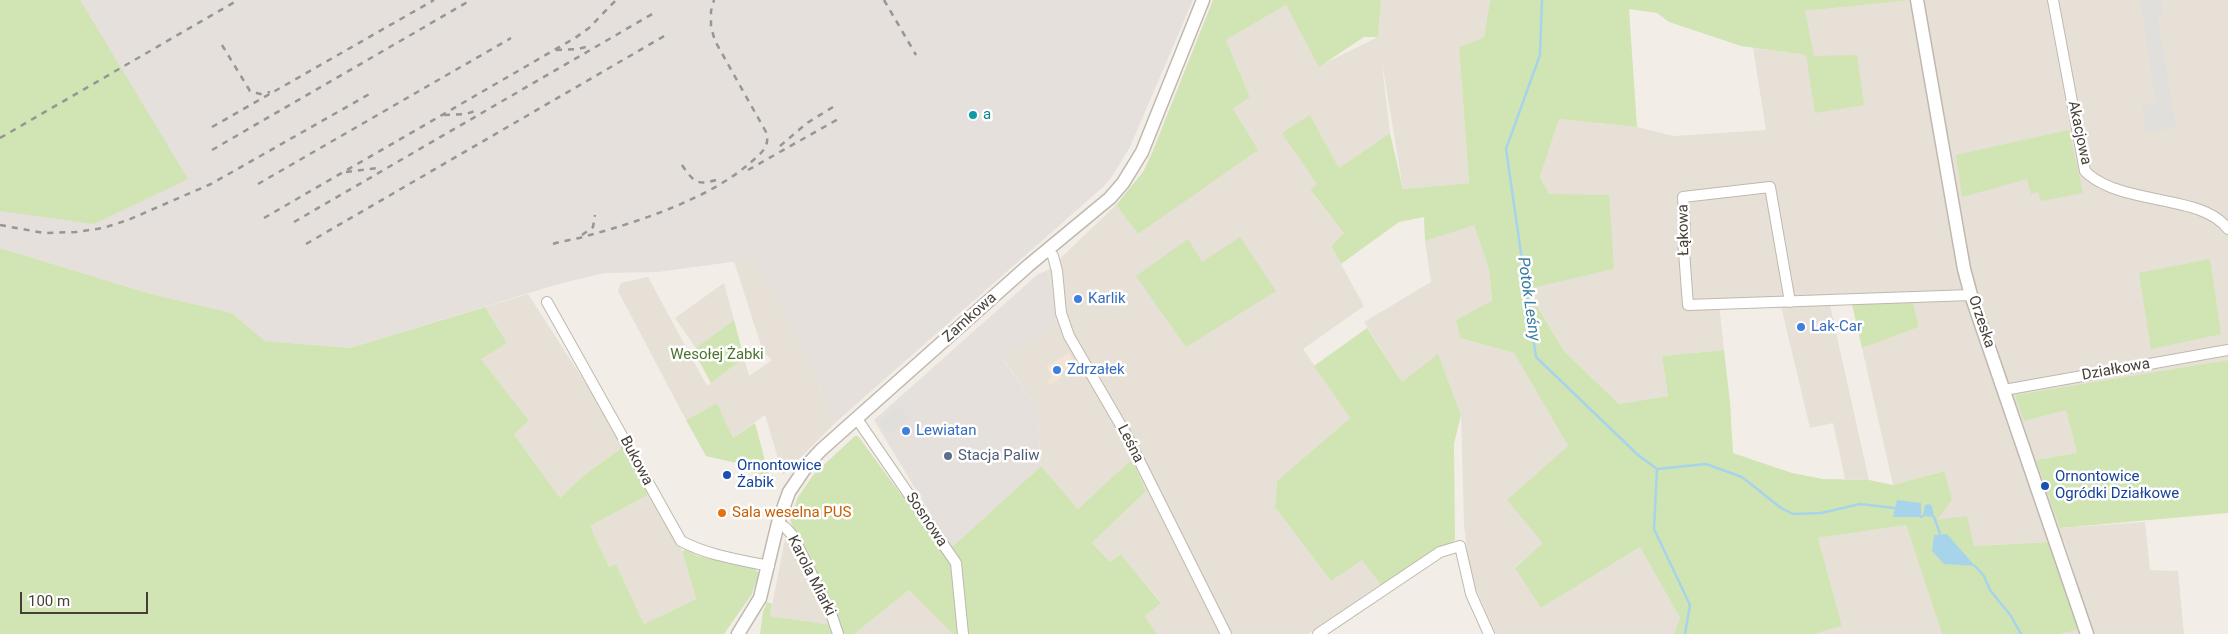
<!DOCTYPE html>
<meta charset="utf-8">
<style>
body{margin:0}
#map{position:relative;width:2228px;height:634px;overflow:hidden;background:#f2eee7;font-family:Roboto,sans-serif}
canvas{display:block}
.scale{position:absolute;left:20px;top:592px;width:128px;height:22px;box-sizing:border-box;border:2px solid #453f37;border-top:0;padding-left:6px;font-size:15px;line-height:18px;white-space:nowrap;color:#453f37;-webkit-text-stroke:4px #fff;paint-order:stroke}
</style>
<div id="map">
<canvas width="2228" height="634"></canvas>
<div class="scale">100 m</div>
</div>
<script>
const ctx = document.querySelector('canvas').getContext('2d');
ctx.lineJoin = 'round';
function fill(path, color) { ctx.fillStyle = color; ctx.fill(path, 'evenodd'); }
function trace(path, color, width, dash) { ctx.strokeStyle = color; ctx.lineWidth = width; ctx.lineCap = dash ? 'butt' : 'round'; ctx.setLineDash(dash || []); ctx.stroke(path); }
function label(font, color, halo, rows, align = 'center') {
  ctx.font = font + ' Roboto,sans-serif'; ctx.lineWidth = 5; ctx.setLineDash([]); ctx.textBaseline = 'middle'; ctx.strokeStyle = halo; ctx.fillStyle = color; for (const [text, x, y, turn = 0] of rows) {
    ctx.save(); ctx.translate(x, y); ctx.rotate((+turn || 0) * Math.PI / 180); ctx.textAlign = isNaN(turn) ? turn : align; if (halo) ctx.strokeText(text, 0, 0); ctx.fillText(text, 0, 0); ctx.restore();
  }
}
fill(new Path2D(`
 M1381,0H1490L1484,37L1459,47L1469,183L1403,189L1381,56L1390,133L1339,168L1310,115L1317,184L1310,191L1344,233L1331,246L1364,306L1303,349L1350,418L1277,481L1275,507L1331,581L1362,559L1381,585L1308,634H1157L1145,616L1161,602L1119,554L1110,562L1092,543L1146,491L1132,459L1078,509L1041,466L1037,407L1003,359L1057,319L1048,270L1116,205L1138,234L1233,109L1250,97L1226,40L1286,5L1319,66L1378,37Z
 M1912,0H2228V360L2016,395L2024,421L2066,409L2077,453L2037,460L2060,528L2145,522L2150,570L2178,571L2184,634H2060L2090,625L2064,541L1974,546L1936,520L1943,471L1893,485L1862,348L1919,327L1912,298L1829,301L1869,480L1845,479L1833,423L1810,428L1780,302L1719,304L1724,350L1662,356L1668,396L1619,404L1564,351L1527,288L1614,269L1549,194L1540,177L1559,119L1637,127L1674,136L1766,130L1753,48L1814,56L1804,11Z
 M1474,224L1489,269L1492,302L1456,320L1460,338L1514,353L1568,446L1508,500L1544,543L1515,567L1541,608L1640,547L1680,618L1674,634H1496L1470,575L1464,525L1461,415L1438,355L1402,382L1364,322L1431,282L1425,241Z
 M754,259L801,346L836,422L783,475L765,415L733,438L717,403L686,420L618,291L621,283L648,277L707,386L744,358L749,376L772,360L763,352L734,261Z
 M724,283L734,320L696,348L675,318Z
 M528,294L606,415L623,447L583,476L560,498L514,434L529,421L480,358L507,343L485,307Z
 M648,495L682,551L696,599L644,624L616,564L609,567L590,526Z
 M1906,525L1942,634H1814L1842,626L1818,538Z
 M785,539H790L832,625L770,616Z
 M909,590L953,634H854Z`), '#e6e0d6');
fill(new Path2D(`
 M1069,353L1076,364L1060,374L1062,377L1050,385L1047,380L1052,377L1046,367Z`), '#f3e4d4');
fill(new Path2D(`
 M0,0H1193L1130,147L1111,178L1103,187L836,422L801,346L754,259L658,272L604,273L555,285L350,348L265,341L232,313L151,294L0,248Z
 M1048,270L1057,319L1003,360L1037,407L1041,466L951,548L874,420L1038,274Z`), '#e5e0dc');
fill(new Path2D(`
 M0,0H80L188,179L94,224L0,211Z
 M1213,0H1381L1378,37H1364L1319,67L1286,5L1226,40L1250,97L1233,109L1258,150L1138,234L1116,205L1143,172L1152,153Z
 M1490,0H1912L1805,11L1814,56L1857,55L1864,105L1815,113L1806,55L1741,46L1669,22L1657,13L1629,9L1637,127L1559,119L1540,177L1549,194L1609,195L1614,269L1527,289L1564,351L1619,404L1668,396L1662,356L1724,350L1730,402L1733,453L1792,473L1823,479L1869,480L1893,485L1944,471L1952,500L1937,520L1967,516L1974,546L2050,542L2080,629L2060,634H1942L1906,525L1818,538L1842,626L1814,634H1674L1680,618L1640,547L1541,608L1515,568L1543,543L1507,500L1568,446L1514,353L1460,338L1456,320L1492,301L1489,269L1474,225L1425,241L1424,217L1399,222L1341,264L1331,246L1344,233L1310,190L1317,184L1282,133L1310,115L1339,168L1390,133L1403,189L1469,183L1459,47L1484,37Z
 M2069,130L2083,193L2041,201L2038,192L2031,194L2027,179L1962,197L1956,155Z
 M1240,237L1276,291L1186,347L1136,276L1188,239L1202,262Z
 M0,248L151,294L232,313L265,341L350,348L485,307L507,343L481,359L529,421L514,434L560,498L583,476L623,447L648,495L590,526L609,567L616,564L644,624L696,599L682,551L686,550L698,556L753,567L759,573L752,594L724,634H0Z
 M2210,259L2221,334L2151,349L2139,273Z
 M1912,298L1919,327L1862,348L1851,300Z
 M734,320L744,358L711,383L693,350Z
 M1367,328L1402,382L1438,354L1461,415L1454,444L1455,540L1381,585L1362,560L1331,581L1275,507L1277,481L1350,418L1314,366Z
 M2228,360V513L2060,528L2036,460L2077,453L2066,410L2024,421L2015,395Z
 M717,403L733,438L755,423L768,472L773,477L750,472L745,465L706,456L686,420Z
 M855,436H858L953,565L960,634H953L909,590L854,634H843L836,612L831,608L790,520L798,497L814,474Z
 M1132,459L1146,491L1092,543L1110,562L1120,554L1161,603L1145,616L1157,634H966L951,548L1041,466L1078,509Z
 M767,602L772,604L770,616L832,625L835,634H760L763,612Z`), '#d1e4b3');
fill(new Path2D(`
 M2140,0H2161L2163,15L2158,18L2176,128L2146,133L2142,106L2156,103Z
 M897,405L909,417L891,435L879,422Z`), '#e1dfdc');
fill(new Path2D(`
 M1897,500L1921,503V517H1893Z
 M1929,504L1932,506L1934,517L1923,516L1925,505Z
 M1947,534L1975,566L1944,564L1932,551L1934,535Z`), '#a8d4eb');
trace(new Path2D(`
 M1542,0L1540,55L1506,149L1536,357L1638,455L1657,469L1654,529L1690,605L1685,634
 M1657,469L1706,464L1742,477L1781,508L1793,514L1821,513L1860,504L1894,508
 M1921,517L1923,516
 M1934,517L1940,534
 M1975,566L1984,576L1990,590L2011,616L2021,634`), '#a8d4eb', 2.5);
const minor = new Path2D(`
 M2053,0L2085,171L2088,174C2126,206 2202,194 2228,229
 M1048,250L1053,256L1057,271L1061,313L1069,336L1127,436L1226,634
 M547,302L681,541C707,555 740,560 769,566
 M1790,302L1770,187L1683,197L1685,233L1683,238L1688,305L1971,295
 M2004,390L2228,350
 M857,419L956,563L963,634
 M778,523L786,528L793,536L832,616L838,634
 M1318,634L1440,552L1460,546L1471,594L1489,634`);
const tertiary = new Path2D(`
 M1917,0L1964,269L1971,295L2087,634
 M738,634L760,598L778,523L789,492L808,464L821,450L1029,265L1110,198L1123,183L1142,152L1203,0`);
trace(minor, '#c0b8ae', 12);
trace(tertiary, '#c0b8ae', 15);
trace(minor, '#fff', 10);
trace(tertiary, '#fff', 12);
trace(new Path2D(`
 M884,0L916,55
 M222,45L250,91L260,94L270,92
 M556,50L578,49L590,46
 M444,115L466,114L478,110
 M212,127L434,0
 M0,138L238,0
 M780,146L807,123L833,107
 M212,150L471,0
 M682,165C694,183 698,186 719,179
 M748,170L840,118
 M346,172L378,168
 M258,184L511,38
 M264,218L575,38L589,28L616,0
 M294,222L654,13
 M0,225L44,233L76,232L103,228L128,220L211,184L373,92
 M582,235L593,227L595,215
 M306,244L666,35
 M553,244C565,240 578,239 590,235C641,221 710,198 750,163C760,154 771,147 766,132L715,41L711,27V11L714,0`), '#969696', 2.5, [6, 6]);
for (const [x, y, r, color] of [
 [973,115,5,"#0f9aa8"],
 [1078,299,5,"#3f7fe0"],
 [1801,327,5,"#3f7fe0"],
 [1057,370,5,"#3f7fe0"],
 [906,431,5,"#3f7fe0"],
 [948,456,5,"#5c6f8a"],
 [727,475,5,"#1a4fb4"],
 [2045,486,5,"#1a4fb4"],
 [722,513,5,"#e8710a"]
]) { const dot = new Path2D(); dot.arc(x, y, r, 0, 2 * Math.PI); ctx.fillStyle = color; ctx.fill(dot); trace(dot, '#fff', 2); }
label('15px', '#0d838f', '#fff', [
 ["a",983,115]
], 'left');
label('15px', '#453f37', '#fff', [
 ["Akacjowa",2079,133,78],
 ["Łąkowa",1684,230,-91],
 ["Zamkowa",970,318,-42],
 ["Orzeska",1981,322,71],
 ["Działkowa",2116,370,-10],
 ["Leśna",1130,444,63],
 ["Bukowa",636,461,62],
 ["Sosnowa",926,520,56],
 ["Karola Miarki",811,576,63]
]);
label('15px', '#366cbe', '#fff', [
 ["Karlik",1088,299],
 ["Lak-Car",1811,327],
 ["Zdrzałek",1067,370],
 ["Lewiatan",916,431]
], 'left');
label('15px', '#4c732e', '#fff', [
 ["Wesołej Żabki",717,355]
]);
label('15px', '#4e5e75', '#fff', [
 ["Stacja Paliw",958,456]
], 'left');
label('15px', '#164399', '#fff', [
 ["Ornontowice",737,466],
 ["Żabik",737,483],
 ["Ornontowice",2055,477],
 ["Ogródki Działkowe",2055,494]
], 'left');
label('15px', '#c56008', '#fff', [
 ["Sala weselna PUS",732,513]
], 'left');
label('italic 16px', '#357aa1', '#fff', [
 ["Potok Leśny",1528,299,82]
]);
</script>
